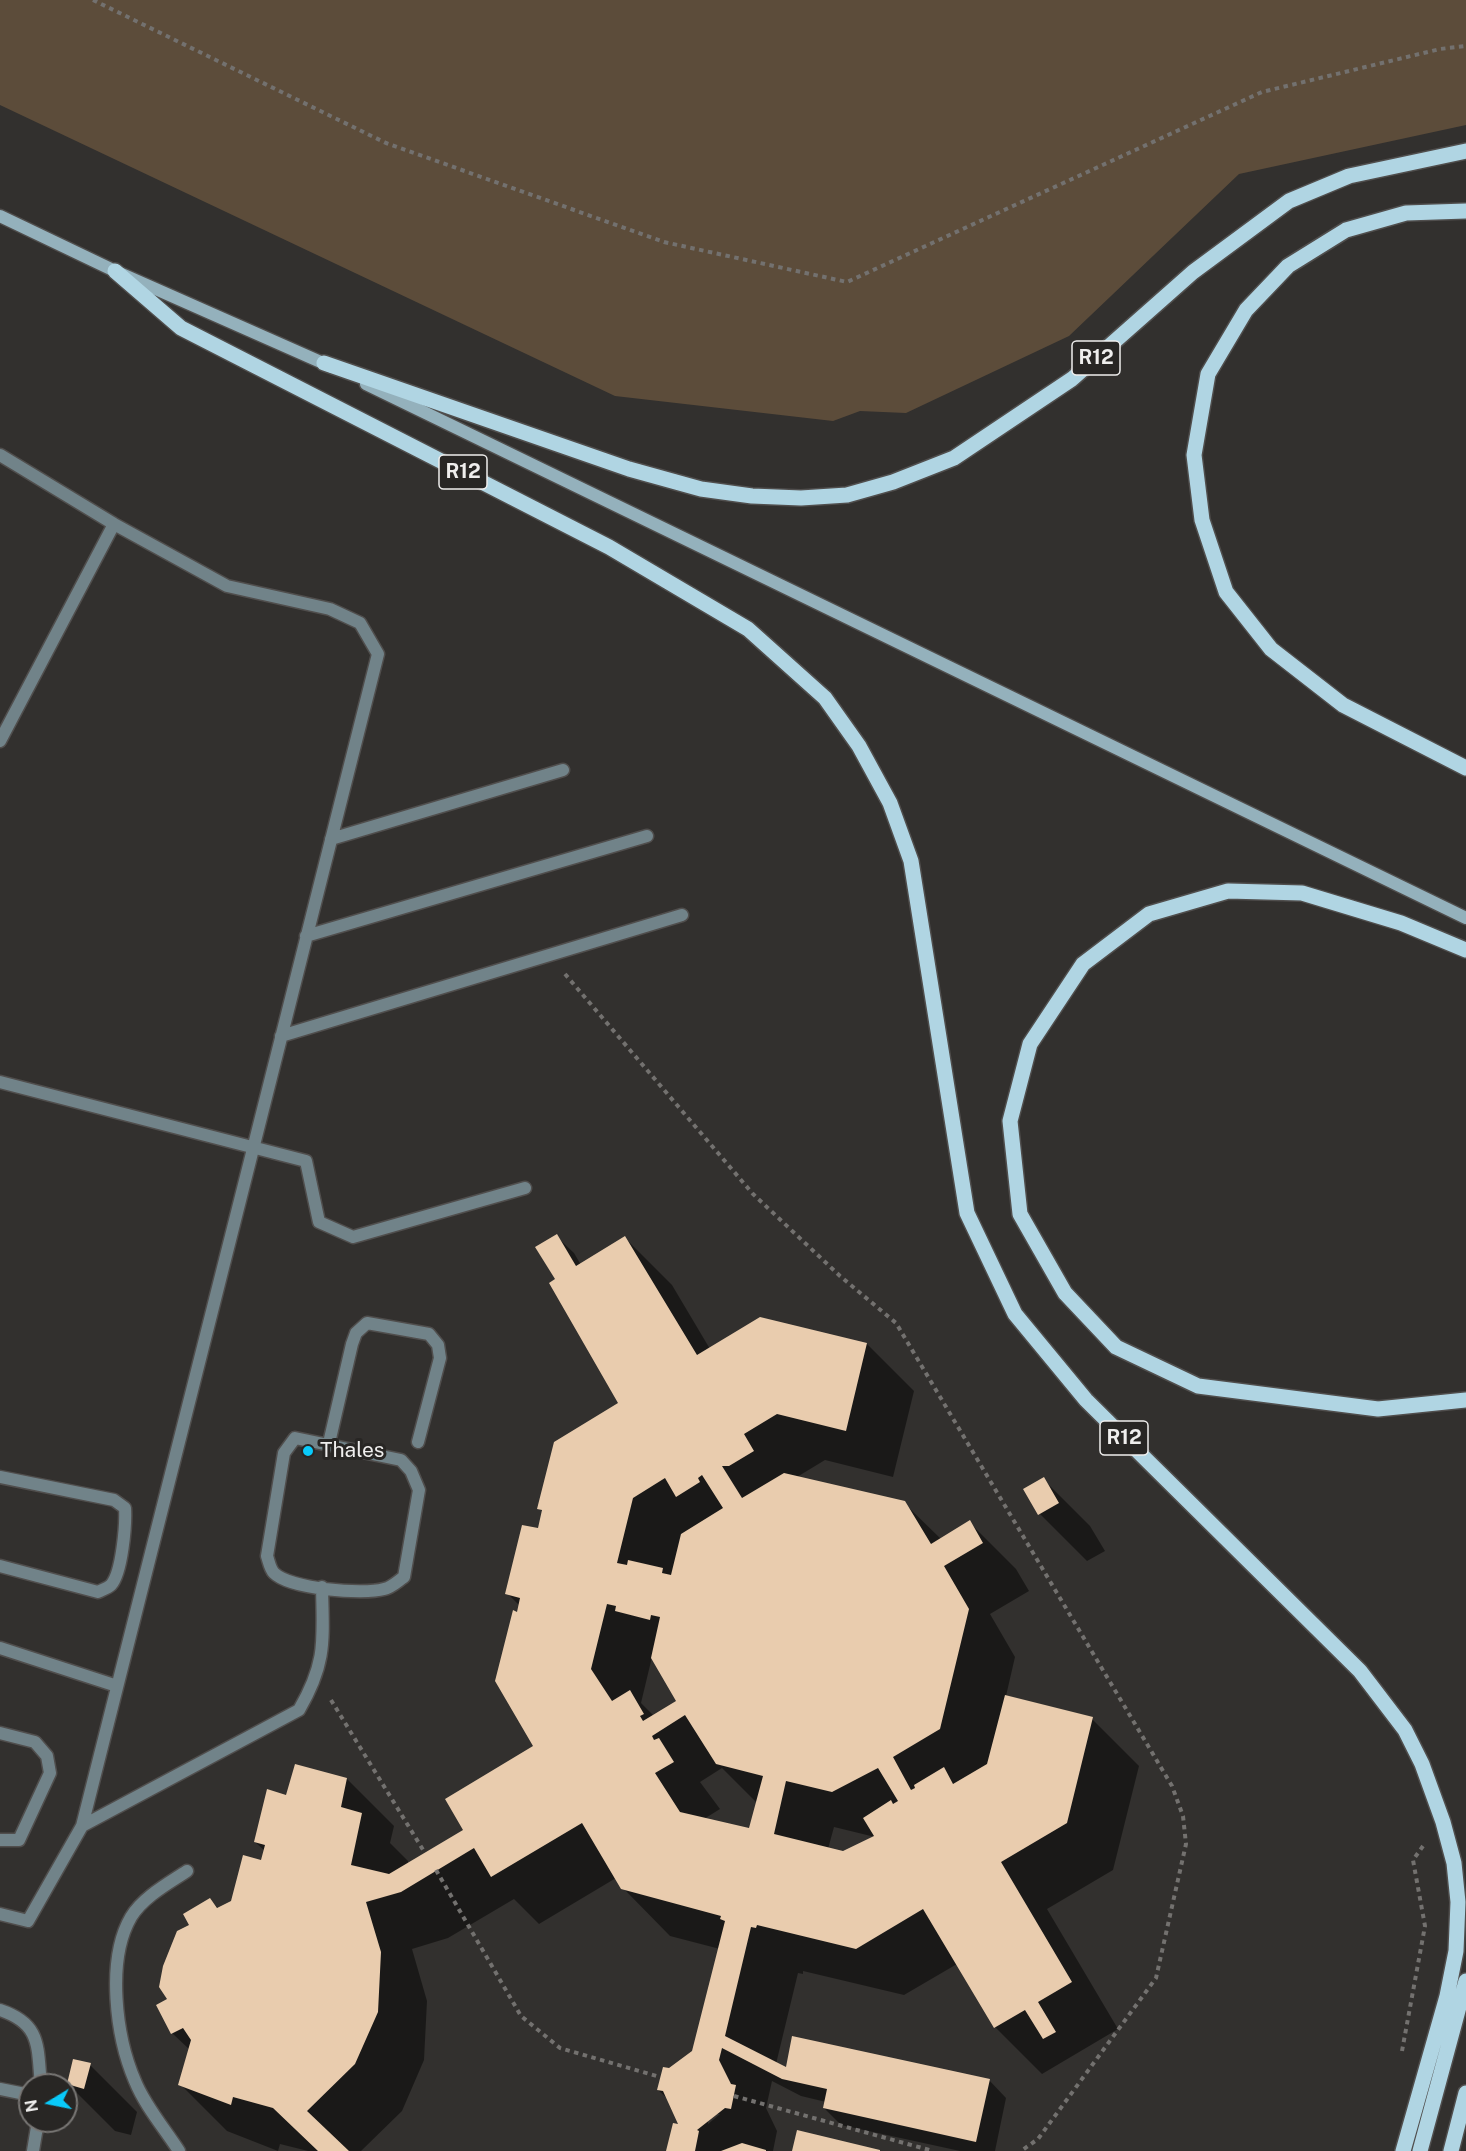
<!DOCTYPE html>
<style>
body{margin:0}
#map{position:relative;width:1466px;height:2151px;overflow:hidden;background:#32302e;font-family:"Public Sans",sans-serif}
canvas{display:block}
.north{position:absolute;left:18px;top:2073px;width:60px;height:60px;box-sizing:border-box;background:#282624;border:2px solid #787674;border-radius:50%;rotate:260deg;font-size:16px;font-weight:700;line-height:24px;text-align:center;color:#efeeed}
.north::after{content:'';display:block;margin:auto;width:21px;height:27px;background:#09cafa;clip-path:polygon(50% 0,100% 100%,50% 72%,0 100%)}
</style>
<div id="map">
<canvas width="1466" height="2151"></canvas>
<div class="north">N</div>
</div>
<script>
const ctx = document.querySelector('canvas').getContext('2d');
ctx.lineJoin = 'round';
function fill(path, color) { ctx.fillStyle = color; ctx.fill(path, 'evenodd'); }
function trace(path, color, width, dash) { ctx.strokeStyle = color; ctx.lineWidth = width; ctx.lineCap = dash ? 'butt' : 'round'; ctx.setLineDash(dash || []); ctx.stroke(path); }
function label(font, color, halo, rows, align = 'center') {
  ctx.font = font + ' "Public Sans",sans-serif'; ctx.lineWidth = 6; ctx.setLineDash([]); ctx.textBaseline = 'middle'; ctx.strokeStyle = halo; ctx.fillStyle = color; for (const [text, x, y, turn = 0] of rows) {
    ctx.save(); ctx.translate(x, y); ctx.rotate((+turn || 0) * Math.PI / 180); ctx.textAlign = isNaN(turn) ? turn : align; if (halo) ctx.strokeText(text, 0, 0); ctx.fillText(text, 0, 0); ctx.restore();
  }
}
fill(new Path2D(`
 M0,0H1466V125L1239,174L1069,336L906,413L860,411L833,421L615,396L0,105Z`), '#5c4c3a');
fill(new Path2D(`
 M556,1236L574,1253L581,1265L625,1238L672,1285L710,1349L867,1344L914,1391L893,1477L825,1460L797,1477L904,1503L941,1539L969,1522L1016,1569L1029,1591L990,1614L1015,1657L1006,1696L1092,1719L1139,1766L1113,1870L1047,1909L1118,2029L1042,2074L995,2027L957,1964L904,1995L803,1971V1974L798,1973L776,2064L787,2070L989,2080L1006,2098L995,2151H960L841,2125L824,2108L826,2102L801,2096L772,2081L766,2108L777,2131L773,2151H668L681,2126L669,2100L658,2090L669,2070L693,2052L720,1949L670,1936L623,1888L616,1878L539,1924L514,1899L448,1938L412,1949L427,2001L424,2060L402,2111L361,2151H308L280,2144L278,2151L227,2131L180,2084L190,2050L172,2033L170,1999L190,1925L210,1900L218,1908L232,1902L262,1862L265,1851L255,1842L287,1797L347,1779L394,1826L390,1843L408,1861V1864L465,1831L535,1746L518,1614L520,1606L507,1593L539,1530L543,1512L539,1508L620,1403L557,1280ZM652,1657L678,1701L654,1716L641,1703ZM722,1768L757,1803L750,1829L704,1819L720,1809L700,1782ZM834,1827L875,1837L843,1853L828,1849ZM715,2114H720L708,2124V2120Z
 M1043,1479L1090,1526L1105,1551L1087,1561L1040,1514L1025,1489Z
 M90,2065L137,2112L131,2135L115,2131L68,2084Z`), '#0007');
fill(new Path2D(`
 M557,1234L576,1266L625,1236L697,1355L760,1317L867,1343L846,1431L777,1414L744,1434L754,1451L729,1466H722L742,1498L784,1473L905,1501L931,1544L970,1520L983,1543L944,1566L969,1609L940,1729L893,1757L911,1790L915,1788L914,1785L944,1767L953,1784L987,1764L1005,1695L1093,1717L1067,1823L1001,1862L1072,1982L1038,2002L1056,2032L1043,2039L1025,2010L994,2028L923,1909L856,1949L757,1925L756,1928L751,1927L725,2036L786,2067L792,2036L990,2079L976,2142L823,2108L827,2089L782,2079L722,2048L719,2060L731,2084L736,2085L731,2109L725,2108L697,2130L699,2131L695,2151H666L673,2123L678,2124L663,2091L657,2090L663,2067L669,2068L692,2051L725,1921L720,1919L721,1916L621,1889L582,1823L491,1877L474,1848L401,1892L366,1902L381,1952L378,2012L355,2064L307,2111L349,2151H318L273,2108L233,2097L231,2105L178,2085L191,2040L183,2028L171,2034L156,2005L167,1999L159,1987L163,1966L177,1931L189,1925L183,1914L210,1898L217,1908L231,1901L243,1855L261,1860L265,1845L254,1842L267,1789L286,1795L295,1764L347,1778L341,1807L362,1813L351,1865L389,1874L463,1830L445,1799L533,1746L495,1681L513,1610L517,1612L520,1598L505,1594L522,1525L538,1528L542,1510L537,1509L554,1442L618,1403L549,1283L555,1279L535,1247ZM702,1475L723,1508L681,1534L671,1575L662,1573L663,1568L628,1560L627,1565L617,1563L633,1498L665,1478L676,1497L700,1482L698,1478ZM607,1604L616,1606L615,1611L650,1620L651,1615L660,1617L651,1658L676,1701L643,1721L640,1716L644,1714L630,1690L612,1701L591,1669ZM685,1715L716,1764L763,1776L749,1828L680,1812L655,1773L674,1762L659,1738L654,1740L652,1736ZM878,1768L898,1801L893,1804L891,1800L863,1818L874,1836L843,1851L774,1834L786,1781L832,1792Z
 M1044,1477L1059,1503L1038,1515L1023,1489Z
 M73,2059L91,2063L84,2089L67,2084Z
 M797,2130L880,2150V2151H792Z
 M742,2143L766,2150V2151H721Z`), '#e9ccae');
const service = new Path2D(`
 M0,455L114,524L227,586L330,609L360,623L378,654L82,1826
 M0,741L114,524
 M331,839L563,770
 M306,936L647,836
 M281,1036L682,915
 M0,1082L306,1161L319,1222L353,1237L525,1188
 M295,1438L401,1460L411,1471L419,1490L404,1577C398,1581 391,1588 384,1589C363,1595 290,1589 274,1573C270,1569 269,1562 267,1556L284,1453Z
 M329,1443L352,1344L356,1333L367,1323L429,1334L438,1345L440,1358L418,1442
 M0,1477L114,1500L125,1508C126,1525 122,1573 111,1585C108,1588 102,1590 98,1592L0,1566
 M0,1648L117,1686
 M0,1733L35,1742L47,1756L50,1773L19,1840H0
 M0,1914L28,1921L82,1826L299,1710C327,1662 323,1640 322,1587
 M0,2010C42,2024 37,2047 41,2085
 M0,2089L30,2095
 M33,2151L38,2121
 M179,2151C165,2129 145,2106 135,2081C116,2037 106,1960 131,1917C143,1897 169,1883 187,1871`);
const secondary = new Path2D(`
 M0,216L115,271L332,367
 M366,384L1466,918`);
const primary = new Path2D(`
 M1466,211L1406,213L1346,230L1288,266L1246,310L1208,374L1194,455L1202,520L1226,592L1271,649L1343,705L1466,768
 M115,271L181,328L609,547L748,629L825,698L859,746L890,803L911,861L967,1213L1015,1314L1086,1400L1360,1671L1405,1730L1422,1764L1443,1822L1454,1863L1458,1902L1456,1951L1447,1996L1403,2151
 M324,363L629,469L701,489L752,496L801,498L847,495L893,482L954,458L1072,379L1193,272L1289,201L1349,176L1466,151
 M1466,950L1401,923L1302,893L1228,891L1149,914L1083,964L1030,1044L1010,1121L1020,1214L1065,1293L1116,1347L1198,1386L1378,1409L1466,1400
 M1420,2151L1466,1981
 M1451,2151L1466,2093`);
trace(service, '#504e4d', 15);
trace(secondary, '#504e4d', 15);
trace(primary, '#504e4d', 18);
trace(new Path2D(`
 M93,0L386,143L664,242L847,282L1262,92L1440,49L1466,46
 M565,974L753,1194L840,1276L896,1323L1172,1786L1183,1816L1186,1844L1156,1978L1038,2139L1021,2151
 M331,1700L425,1853
 M436,1870L521,2016L560,2048L660,2077
 M1402,2051L1425,1926L1413,1860L1423,1846
 M734,2096L933,2151`), '#73716f', 4, [4.5, 4.5]);
trace(service, '#718389', 12);
trace(secondary, '#94b1bc', 12);
trace(primary, '#b0d5e3', 15);
for (const [x, y, r, color] of [
 [308,1451,6,"#09cafa"]
]) { const dot = new Path2D(); dot.arc(x, y, r, 0, 2 * Math.PI); ctx.fillStyle = color; ctx.fill(dot); trace(dot, '#282624', 2); }
for (const [x, y, w] of [
 [1096,358,48],
 [463,472,48],
 [1124,1438,48]
]) { const box = new Path2D(); box.roundRect(x - w / 2, y - 17, w, 34, 4.5); ctx.fillStyle = '#282624'; ctx.fill(box); trace(box, '#efeeed', 1.5); }
label('bold 20px', '#efeeed', null, [
 ["R12",1096,358],
 ["R12",463,472],
 ["R12",1124,1438]
]);
label('21px', '#efeeed', '#282624', [
 ["Thales",320,1451]
], 'left');
</script>
